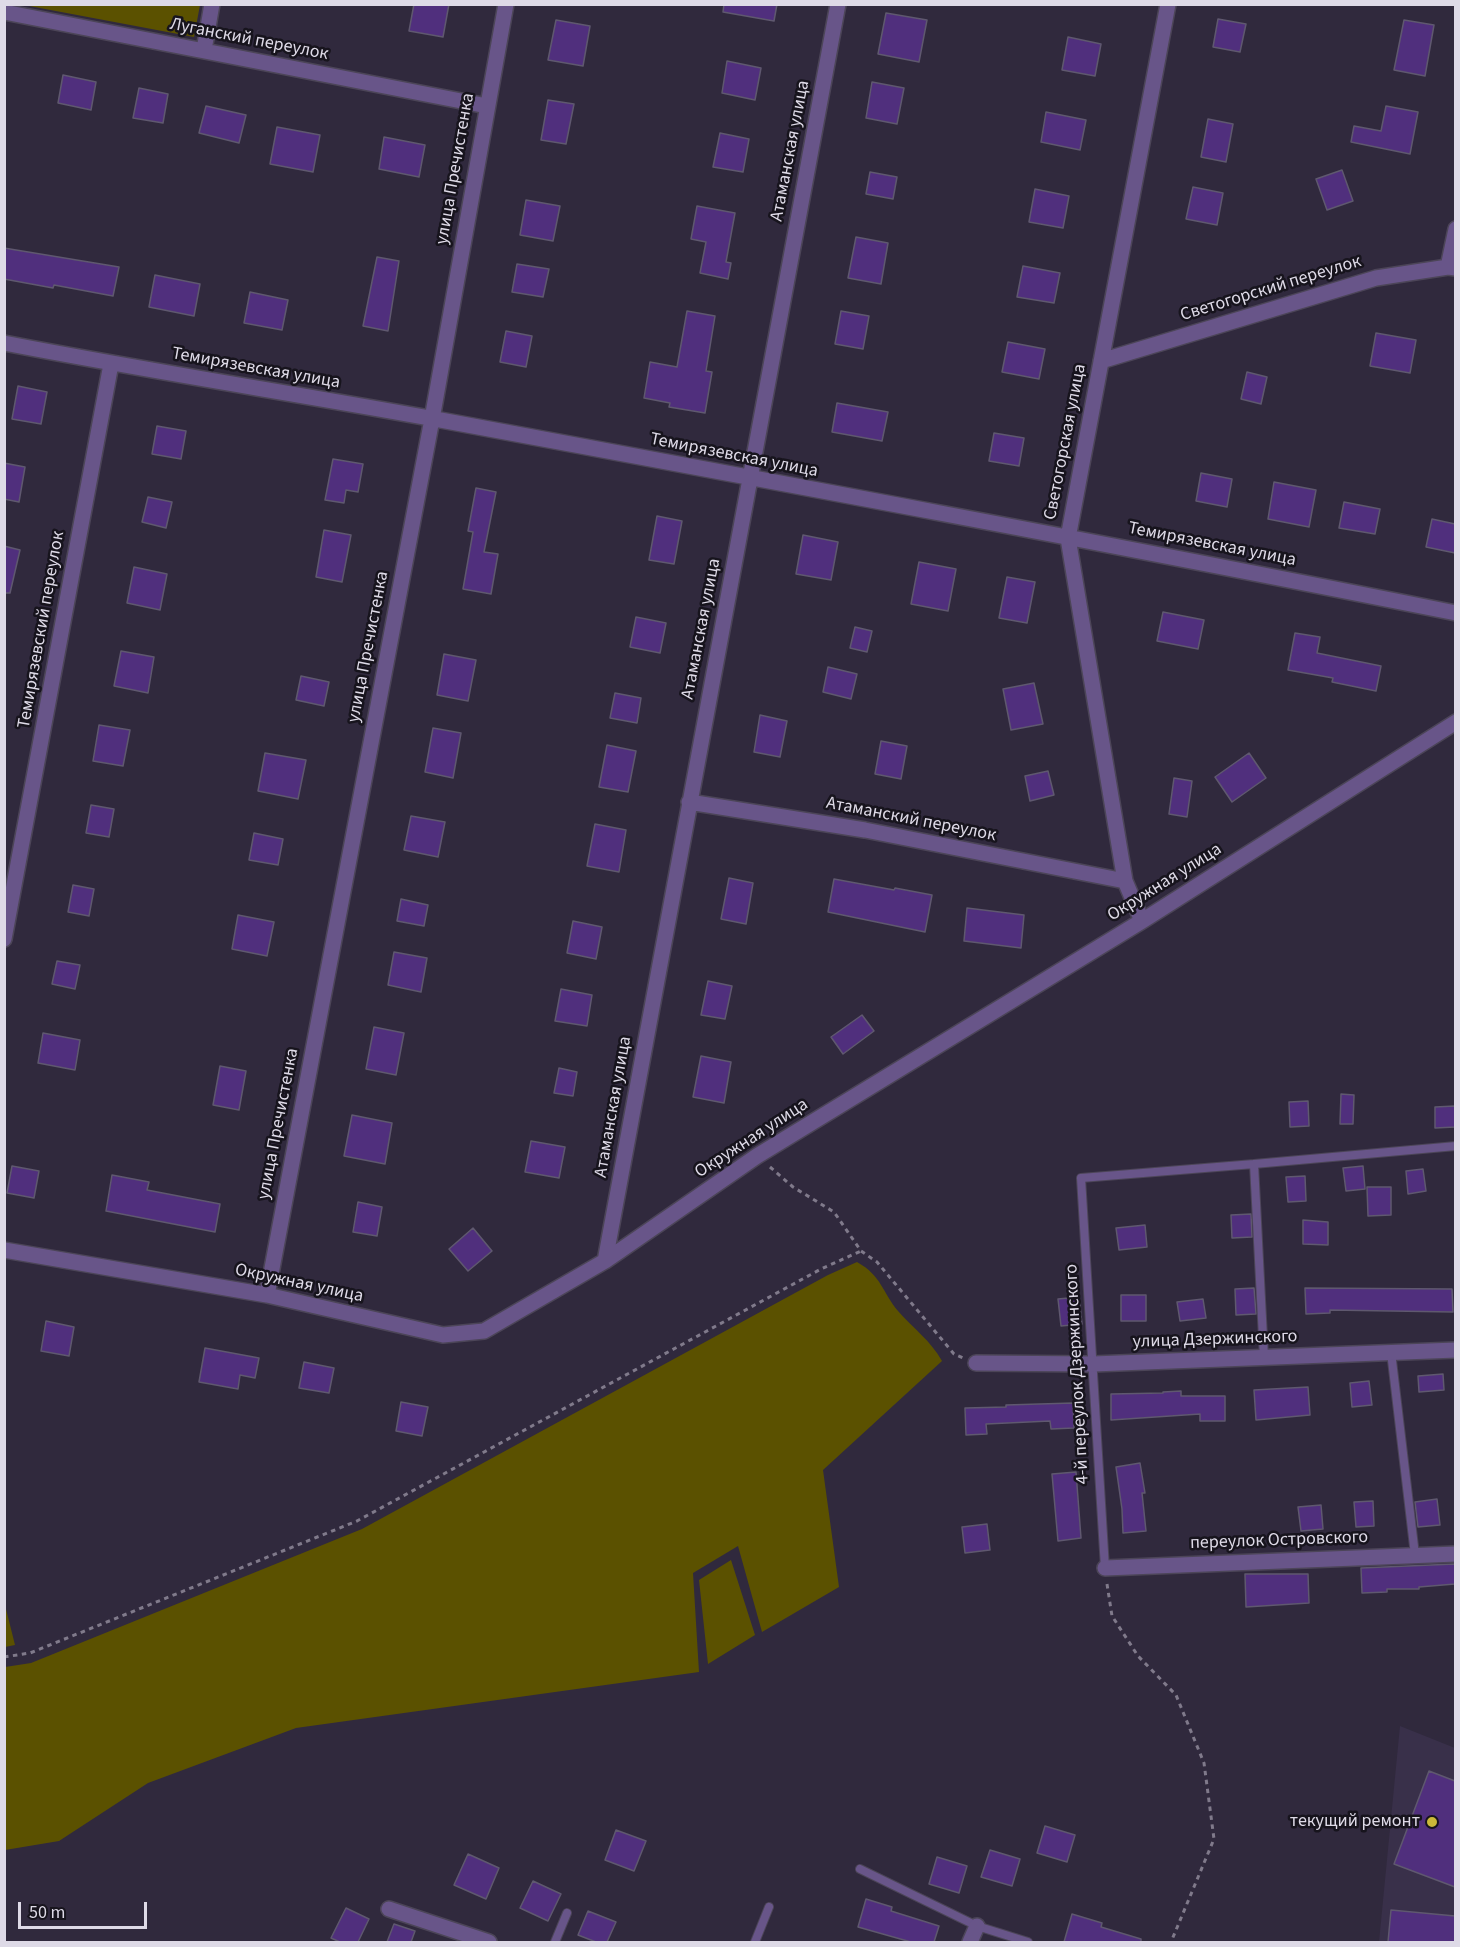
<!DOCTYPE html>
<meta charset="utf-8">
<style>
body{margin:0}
#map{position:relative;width:1460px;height:1947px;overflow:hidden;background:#30293d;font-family:"Source Sans 3",sans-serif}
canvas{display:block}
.frame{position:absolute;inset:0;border:6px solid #dedae7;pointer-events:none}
.scale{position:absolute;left:18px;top:1902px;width:129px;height:27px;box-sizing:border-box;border:3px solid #dedae7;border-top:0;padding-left:8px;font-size:18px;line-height:21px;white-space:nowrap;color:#dedae7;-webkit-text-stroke:4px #17141d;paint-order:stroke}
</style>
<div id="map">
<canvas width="1460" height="1947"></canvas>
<div class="frame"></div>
<div class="scale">50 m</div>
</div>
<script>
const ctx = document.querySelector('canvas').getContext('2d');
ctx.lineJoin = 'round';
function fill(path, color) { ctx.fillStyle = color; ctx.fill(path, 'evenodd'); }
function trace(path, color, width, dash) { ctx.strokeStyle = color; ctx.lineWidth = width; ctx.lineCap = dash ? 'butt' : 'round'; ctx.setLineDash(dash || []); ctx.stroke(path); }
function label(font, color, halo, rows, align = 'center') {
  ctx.font = font + ' "Source Sans 3",sans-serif'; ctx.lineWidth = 5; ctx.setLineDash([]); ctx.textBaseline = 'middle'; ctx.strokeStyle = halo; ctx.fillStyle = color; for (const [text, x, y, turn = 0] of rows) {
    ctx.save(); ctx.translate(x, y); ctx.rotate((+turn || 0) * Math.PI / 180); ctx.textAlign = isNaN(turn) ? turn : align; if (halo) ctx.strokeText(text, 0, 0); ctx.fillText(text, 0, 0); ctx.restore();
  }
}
fill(new Path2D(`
 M1400,1726L1455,1748V1942H1379Z`), '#39304a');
fill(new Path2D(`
 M24,5H200L194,37Z
 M857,1262C882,1276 882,1292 898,1311C913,1328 931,1341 942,1361L823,1470L839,1587L762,1632L738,1546L693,1573L699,1672L296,1728L148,1783L59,1841L5,1850V1667L31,1663L362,1529L828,1275Z
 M731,1560L755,1635L708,1664L699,1580Z
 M5,1605L15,1645L5,1647H4Z`), '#5b5100');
const building = new Path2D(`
 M414,4H449L443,37L409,31Z
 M724,4H777L774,21L723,12Z
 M886,13L927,20L919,62L878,54Z
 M1218,19L1246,24L1240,52L1213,47Z
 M556,20L590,26L583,66L548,60Z
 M1404,20L1434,25L1425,76L1394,70Z
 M1068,37L1101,44L1095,76L1062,70Z
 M727,61L761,68L755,100L722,93Z
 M63,75L96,82L91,110L58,103Z
 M872,82L904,88L897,124L866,118Z
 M139,88L168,94L163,123L133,118Z
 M548,100L574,104L566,144L541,140Z
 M206,106L246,115L239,143L199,133Z
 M1386,106L1418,112L1410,154L1351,142L1354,126L1381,131Z
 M1046,112L1086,120L1080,150L1041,142Z
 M1208,119L1233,124L1226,162L1201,157Z
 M277,127L320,135L313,172L270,164Z
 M720,133L749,139L743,172L713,167Z
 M384,137L425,145L419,177L379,169Z
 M1342,170L1353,201L1327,210L1316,179Z
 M870,172L897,177L893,199L866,194Z
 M1193,187L1223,193L1217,225L1186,219Z
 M1035,189L1069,196L1063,228L1029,222Z
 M526,200L560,206L553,241L520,235Z
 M697,206L735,213L726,262L731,263L728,279L700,273L706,242L691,239Z
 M856,237L888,243L881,284L848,278Z
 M4,248L119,267L113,296L54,285L53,288L4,279Z
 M377,257L399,261L388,331L363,326Z
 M517,264L549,269L543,297L512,292Z
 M1023,266L1060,273L1054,303L1017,297Z
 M155,275L200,284L194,316L149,307Z
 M250,292L288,300L282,330L244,323Z
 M687,311L715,316L706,371L712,372L705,413L669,407L670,403L644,398L650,362L677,367Z
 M841,311L869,316L863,349L835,344Z
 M506,331L532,336L526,367L500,362Z
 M1376,333L1416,340L1410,373L1370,366Z
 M1008,342L1045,349L1039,379L1002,372Z
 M1247,372L1267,377L1261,404L1241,399Z
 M18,386L47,392L41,424L12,419Z
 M837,403L888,412L882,441L832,432Z
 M157,426L186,431L181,459L152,454Z
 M994,433L1024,438L1019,466L989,461Z
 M333,459L363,464L358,492L346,490L344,503L325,500Z
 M4,463L25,467L19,502L4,499Z
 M1201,473L1232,479L1227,507L1196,501Z
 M1274,482L1316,490L1309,527L1268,519Z
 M476,488L496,492L484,552L498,554L491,594L463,589L473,532L468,531Z
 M148,497L172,502L166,528L142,522Z
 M1344,502L1380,509L1375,534L1339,528Z
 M657,516L682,521L674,564L649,560Z
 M1432,519L1455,524V553L1426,547Z
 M324,530L351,535L342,582L316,577Z
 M803,535L838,542L831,580L796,574Z
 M4,546L20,550L10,593H4Z
 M919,562L956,569L948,611L911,604Z
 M134,567L167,574L160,610L127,603Z
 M1007,577L1035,582L1027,623L999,618Z
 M1163,612L1204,620L1198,649L1157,641Z
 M636,617L666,623L660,653L630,647Z
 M855,627L872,631L867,652L850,648Z
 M1295,633L1320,637L1317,653L1381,666L1376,691L1332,682L1333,678L1288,670Z
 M121,651L154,657L148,693L114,686Z
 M444,654L476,660L468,701L437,695Z
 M828,667L857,674L851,699L823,692Z
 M301,676L329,682L324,706L296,700Z
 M1034,683L1043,724L1011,730L1003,689Z
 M615,693L641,698L637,723L610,718Z
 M760,715L787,721L780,757L754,752Z
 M99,725L130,730L123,766L93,761Z
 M433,728L461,733L453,778L425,772Z
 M881,741L907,746L901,779L875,774Z
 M607,745L636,751L628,792L599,787Z
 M265,753L306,760L298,799L258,791Z
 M1249,753L1266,778L1232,802L1215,777Z
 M1048,771L1054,795L1030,801L1025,776Z
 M1174,778L1192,781L1187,817L1169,814Z
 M91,805L114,809L109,837L86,833Z
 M411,816L445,822L438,857L404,850Z
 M595,824L626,830L619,872L587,866Z
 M254,833L283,839L278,865L249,860Z
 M729,878L753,883L746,924L721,919Z
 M834,879L894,890L895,888L932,895L925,932L828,912Z
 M73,885L94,889L89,916L68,912Z
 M401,899L428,905L424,926L397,921Z
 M967,908L1024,915L1021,948L964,941Z
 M238,915L274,922L267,956L232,949Z
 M573,921L602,927L596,959L567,953Z
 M394,952L427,958L421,992L388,985Z
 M57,961L80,965L75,989L52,984Z
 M708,981L732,986L725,1019L701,1015Z
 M561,989L592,995L587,1026L555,1021Z
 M862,1015L874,1031L843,1054L831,1037Z
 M374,1027L404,1033L396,1075L366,1069Z
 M43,1033L80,1040L75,1070L38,1063Z
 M701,1056L731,1062L724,1103L693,1097Z
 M220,1066L246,1071L239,1110L213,1105Z
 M559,1068L577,1072L573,1096L554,1093Z
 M1341,1094L1354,1095L1353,1124H1340Z
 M1308,1101L1309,1126L1290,1127L1289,1102Z
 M1455,1106V1127L1435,1128V1107Z
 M352,1115L392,1123L385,1164L344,1156Z
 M531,1141L565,1147L559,1178L525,1172Z
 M12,1166L39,1171L34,1198L7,1193Z
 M1363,1166L1365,1189L1346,1191L1343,1168Z
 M1423,1169L1426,1191L1408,1194L1406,1171Z
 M112,1175L149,1182L147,1190L220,1204L215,1232L106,1211Z
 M1305,1176L1306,1201L1288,1202L1286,1177Z
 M1367,1187H1391V1215L1368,1216Z
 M358,1202L382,1207L377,1236L353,1232Z
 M1251,1214L1252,1237L1232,1238L1231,1215Z
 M1303,1220L1328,1222V1245L1303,1244Z
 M1145,1225L1147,1247L1119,1250L1116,1228Z
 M473,1228L492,1251L468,1271L449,1249Z
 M1254,1288L1256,1314L1236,1315L1235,1289Z
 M1305,1288L1452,1289L1453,1312L1330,1310V1313L1306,1314Z
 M1121,1295H1146V1321H1121Z
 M1079,1297L1082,1324L1061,1326L1058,1299Z
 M1203,1299L1206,1318L1180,1321L1177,1302Z
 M46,1321L74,1327L69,1356L41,1351Z
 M205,1348L259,1358L255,1378L240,1375L238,1389L199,1382Z
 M304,1362L334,1368L329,1393L299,1388Z
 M1443,1374L1444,1390L1419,1392L1418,1376Z
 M1369,1381L1372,1405L1352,1407L1350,1383Z
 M1308,1387L1310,1415L1256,1420L1254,1390Z
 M1181,1391V1396H1225V1421H1200V1414L1111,1420V1394L1163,1393V1392Z
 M401,1402L428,1407L422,1436L396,1431Z
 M1073,1403L1074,1428L1051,1429L1050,1421L986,1424L987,1434L966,1435L965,1408L1006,1407V1405Z
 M1140,1463L1145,1493H1142L1146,1531L1123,1533L1122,1509L1116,1467Z
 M1076,1472L1081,1538L1058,1541L1052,1474Z
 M1437,1499L1440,1525L1418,1527L1415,1502Z
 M1373,1501L1374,1526L1356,1527L1354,1502Z
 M1321,1505L1323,1529L1301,1531L1298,1507Z
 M987,1524L990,1550L965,1553L962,1527Z
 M1455,1564V1584L1419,1587V1589H1387V1592L1362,1593L1361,1568Z
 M1245,1574H1308L1309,1603L1246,1607Z
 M1429,1771L1455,1781V1887L1394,1864Z
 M1045,1826L1075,1835L1067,1862L1037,1853Z
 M616,1830L646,1841L634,1871L605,1860Z
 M990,1850L1020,1859L1012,1886L981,1877Z
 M468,1854L499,1868L486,1899L454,1885Z
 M937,1857L967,1866L959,1893L929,1884Z
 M533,1881L561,1894L548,1921L520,1908Z
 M866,1899L892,1907L891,1911L939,1926L934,1942H911L858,1927Z
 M346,1908L369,1919L358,1942H340L331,1938Z
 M1391,1910L1455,1916V1942H1388Z
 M588,1911L616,1922L607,1942H596L578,1935Z
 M1072,1914L1102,1923L1101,1927L1141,1939V1942H1064Z
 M394,1924L415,1931L411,1942H387Z`);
fill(building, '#502f7d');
trace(building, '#5f586f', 1.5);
const service = new Path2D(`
 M1391,1352L1415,1555
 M1264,1357L1254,1164L1456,1146
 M1105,1568L1081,1178L1254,1164
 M860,1869L977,1926L1028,1942
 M555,1942L567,1913
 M755,1942L769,1907`);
const minor = new Path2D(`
 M4,12L487,106
 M204,50L212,4
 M1448,267L1456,229
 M4,343C148,371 292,393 435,419C776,482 1116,545 1456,613
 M1101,361L1376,278L1448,267L1456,268
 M689,802L865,830L1125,881
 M1142,921L1125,881L1068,538L1168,4
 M4,939L111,364
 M4,1250L267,1295L443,1335L484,1331L605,1261L757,1156L1142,921L1456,722
 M605,1261L838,4
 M267,1295L432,419L506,4
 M976,1363L1093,1364L1456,1350
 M1105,1568L1456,1554
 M389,1909L489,1942
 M970,1942L977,1926`);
trace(service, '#4c4558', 10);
trace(minor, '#4c4558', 18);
trace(new Path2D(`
 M770,1167L793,1187L834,1212L861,1251L877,1262L954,1354L963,1358
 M1107,1584L1112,1616L1138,1656L1176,1695L1204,1763L1214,1839L1171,1942
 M4,1657L30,1653L357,1521L821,1269L861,1251`), '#807a8b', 3, [4.5, 4.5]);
trace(service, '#685589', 8);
trace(minor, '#685589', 15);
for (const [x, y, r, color] of [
 [1432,1822,6,"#cbb939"]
]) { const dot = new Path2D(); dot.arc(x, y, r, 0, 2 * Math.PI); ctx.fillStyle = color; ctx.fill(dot); trace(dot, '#17141d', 2); }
label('18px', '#dedae7', '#17141d', [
 ["Луганский переулок",249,40,11],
 ["Атаманская улица",791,151,-79],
 ["улица Пречистенка",456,169,-80],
 ["Светогорский переулок",1271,289,-17],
 ["Темирязевская улица",256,369,10],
 ["Светогорская улица",1066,442,-79],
 ["Темирязевская улица",734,456,11],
 ["Темирязевская улица",1212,545,11],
 ["Атаманская улица",702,629,-79],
 ["Темирязевский переулок",42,630,-80],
 ["улица Пречистенка",369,647,-79],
 ["Атаманский переулок",911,820,11],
 ["Окружная улица",1165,883,-32],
 ["Атаманская улица",614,1107,-80],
 ["улица Пречистенка",279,1124,-79],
 ["Окружная улица",752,1139,-33],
 ["Окружная улица",299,1284,12],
 ["улица Дзержинского",1215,1340,-2],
 ["4-й переулок Дзержинского",1078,1374,-93],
 ["переулок Островского",1279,1541,-2]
]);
label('18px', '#dedae7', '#17141d', [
 ["текущий ремонт",1420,1822]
], 'right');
</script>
